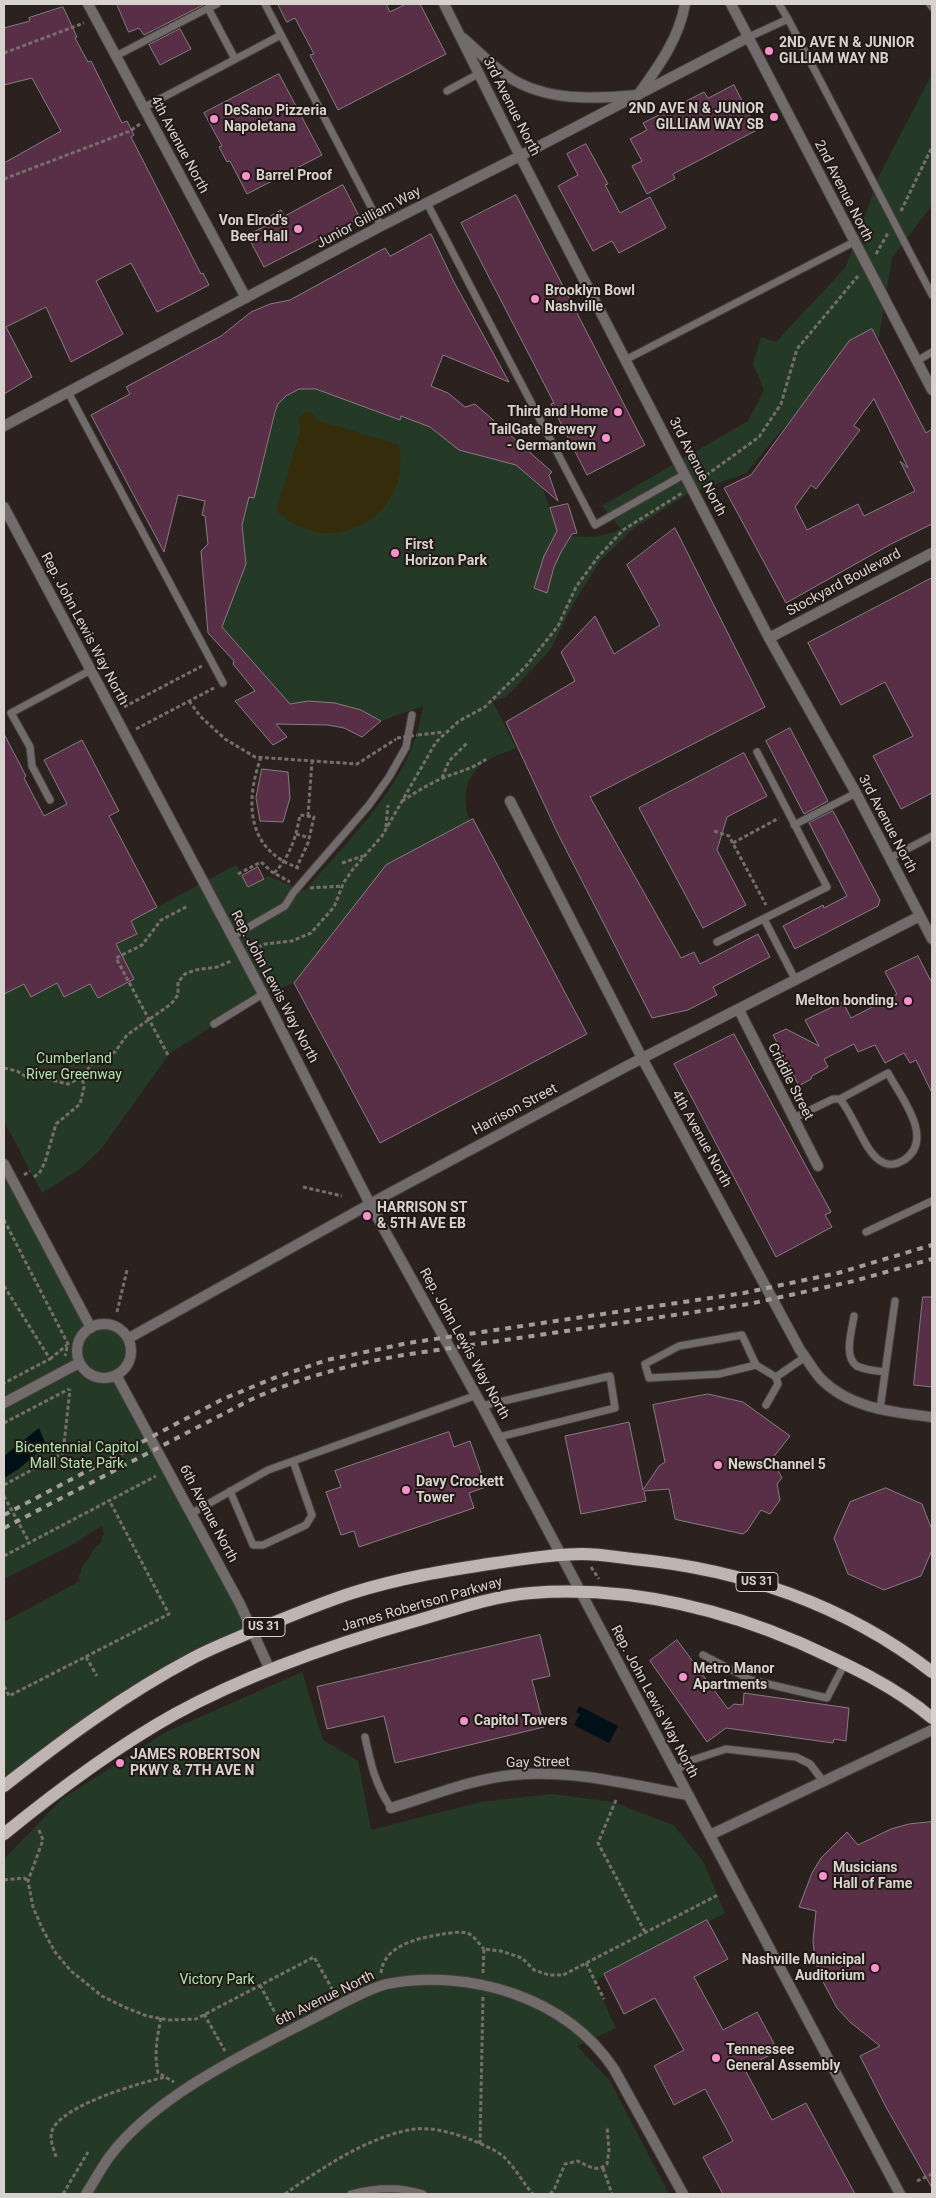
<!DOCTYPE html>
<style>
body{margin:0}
#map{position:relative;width:936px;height:2198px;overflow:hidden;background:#2b221f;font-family:Roboto,sans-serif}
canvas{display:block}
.frame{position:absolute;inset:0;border:5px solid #d8d2cf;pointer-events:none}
</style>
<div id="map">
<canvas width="936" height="2198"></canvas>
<div class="frame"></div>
</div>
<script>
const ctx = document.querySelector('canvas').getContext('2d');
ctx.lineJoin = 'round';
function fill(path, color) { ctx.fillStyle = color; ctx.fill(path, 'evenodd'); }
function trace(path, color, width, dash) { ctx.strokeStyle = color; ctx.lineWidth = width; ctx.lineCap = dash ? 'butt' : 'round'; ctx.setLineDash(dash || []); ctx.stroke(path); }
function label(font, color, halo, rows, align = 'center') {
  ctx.font = font + ' Roboto,sans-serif'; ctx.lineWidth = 4; ctx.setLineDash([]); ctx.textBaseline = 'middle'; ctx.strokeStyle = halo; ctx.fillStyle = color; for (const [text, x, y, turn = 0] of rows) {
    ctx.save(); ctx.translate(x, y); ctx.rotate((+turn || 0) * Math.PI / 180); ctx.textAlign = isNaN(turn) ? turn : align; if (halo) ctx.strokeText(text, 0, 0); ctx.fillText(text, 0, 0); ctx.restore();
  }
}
fill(new Path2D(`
 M932,74V205L892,258L879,337L843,357L746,473L686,495L634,528L600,561L575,601L550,650L507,696L493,702L516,748C507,752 498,754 490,759C465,772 461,796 470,821L294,983L263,994L170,1053L101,1149L80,1169L42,1193L4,1121V994L24,984L31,997L57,983L64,997L90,984L98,998L134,979L116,945L137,934L131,921L236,865L248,887L268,876L305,891C352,835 413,781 423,706L381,721C352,703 323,699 290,704L222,627L246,564L242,525L249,497L254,498L278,404C284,398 292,390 300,389C323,385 377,411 400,419L401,416L430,427L459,450L516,465L543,489L557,532L544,556L534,588L547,593L557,559L571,536C588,538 605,537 621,529L602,506L748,421L764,390L753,364L761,337L776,342L846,267L879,176Z
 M4,1164L95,1326C128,1316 147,1357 117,1375L254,1631L194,1658L4,1786V1622L80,1581L78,1576L81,1574V1568C90,1560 92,1547 102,1542V1537L104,1534L102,1526L70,1546L4,1579L6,1583L4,1584Z
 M302,1672L323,1740L358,1761L371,1830L481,1802L551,1794L613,1802L673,1825L703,1861L725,1913L594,1981L616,2028L577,2046L610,2081L669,2194H4V1859L62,1799L166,1732Z`), '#253a26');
fill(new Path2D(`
 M305,412L313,413L317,420L399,445C413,518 328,563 276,510L301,429L298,419Z`), '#342c0b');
fill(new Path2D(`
 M39,1428L46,1445L20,1468L4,1478V1456Z
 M579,1706L618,1726L609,1743L574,1725L580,1714L576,1712Z`), '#010f16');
const building = new Path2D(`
 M117,4H205L144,35L139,28L129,32Z
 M278,4H386L390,12L406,4H420L446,54L338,110L310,55L314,54L295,18L287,22Z
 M63,7L77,37L75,38L88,62L91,61L122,123L127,121L134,135L131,137L201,274L203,273L209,285L157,312L131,263L96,281L123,334L71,362L46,307L6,327L32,377L4,394V163L61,131L32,78L4,85V28L30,21L29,18Z
 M180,29L191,49L160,65L149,45Z
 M279,74L322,155L247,194L230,161L227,162L219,147L222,146L204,113Z
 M734,85L757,130L673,174L675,179L647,194L632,166L642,161L630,139L647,130L643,123L704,92L708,98Z
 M586,144L608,184L605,185L620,213L650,197L666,228L619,253L612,241L593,251L558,186L578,175L567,154Z
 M343,185L360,218L264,267L247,235L270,224L267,218L281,210L284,216Z
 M516,195L645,445L587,475L551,404L554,403L461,223Z
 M431,234L454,282L509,382L443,355L431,386L448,393L465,407L475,404L552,472L549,475L558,501L516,465L459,450L430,427L401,416L400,420L316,389H299L286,396L278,404L275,412L254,498L249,497L242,525L246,564L222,627L290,704L308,701L335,703L361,710L381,721L362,737L344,728L328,725L276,724L287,737L273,745L235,701L255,691L233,664L234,661L208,633L201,551L208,544L205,516L202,515L205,501L178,495L164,552L91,415L130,394L126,387L221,336L251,312L270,304L290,300L385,248L390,256Z
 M872,329L926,433L932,429V524L891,544L786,603L724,488L751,475L849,341ZM874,399L908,468L900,461L915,491L864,516L858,504L807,530L795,507L811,485L816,489L860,430L854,426Z
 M568,504L577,533L572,534L561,552L554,567L547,593L534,588L544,556L557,531L550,508Z
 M675,528L765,707L590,797L681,958L694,952L700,964L758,934L770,957L713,987L717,995L688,1010L652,1018L558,834L506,722L575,681L561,652L595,616L614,654L660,625L627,565Z
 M932,578V793L901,809L873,756L913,736L885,682L841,705L808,643Z
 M790,728L828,801L804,814L766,741Z
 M4,734L26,776L24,778L44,816L67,804L44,760L82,740L119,811L109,816L157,907L131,921L137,934L116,944L134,979L98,998L90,984L64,997L57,983L31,997L24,984L4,994Z
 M744,753L767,796L727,817L717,850L746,905L703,928L639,808Z
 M262,769L288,772L290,798L283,822L260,821L256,798Z
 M833,811L880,900L878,906L795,949L783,926L823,905L824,908L847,896L809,823Z
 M473,819L587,1034L380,1143L294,983L386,865Z
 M258,867L264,879L248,887L242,876Z
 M918,956L932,983V1093L916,1060L910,1063L904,1053L885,1063L875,1045L858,1052L854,1044L824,1059L828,1067L812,1076L811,1079L799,1086L788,1064L783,1063L780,1057L782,1052L773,1035L786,1029L819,1046L805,1020L843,1002L851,1018L897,994L885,972Z
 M734,1034L831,1212L825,1215L832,1227L776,1257L674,1064Z
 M923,1297H932V1387L914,1385Z
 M708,1394L743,1402L790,1436L772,1459L782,1478L777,1484L780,1500L770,1514L761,1510L747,1531L743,1534L678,1520L675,1519L669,1489L644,1491L646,1501L581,1514L565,1436L629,1422L643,1490L659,1466L665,1462L653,1405Z
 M449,1432L454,1447L470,1441L486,1487L469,1493L474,1508L359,1547L354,1531L341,1535L326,1492L341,1487L335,1471Z
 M886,1488L922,1504L932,1530V1550L921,1576L884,1590L848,1574L834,1538L850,1502Z
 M540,1635L550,1676L532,1680L544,1727L395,1763L384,1716L327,1729L317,1687Z
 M677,1640L728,1709L734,1704L743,1705L744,1693L849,1708L846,1741L834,1739L833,1743L726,1728L707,1742L650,1661Z
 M932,1822V2188L886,2107L860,2056L880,2046L850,2022L837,2008L820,1976L815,1959L813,1941L816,1911L799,1907L812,1873L821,1858L847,1832L858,1845L891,1829L909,1824Z
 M707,1920L728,1959L694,1977L723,2030L757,2012L778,2051L744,2068L772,2120L806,2103L855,2194H723L703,2157L733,2141L705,2089L674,2105L654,2066L684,2050L655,1998L624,2014L604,1974Z`);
fill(building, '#592f47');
trace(building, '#867c81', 1);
const service = new Path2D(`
 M265,4L381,226
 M930,4L932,7
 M208,8L217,4
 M788,19L932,295
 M749,37L788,19L779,4
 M116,56L208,8L235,59
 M447,91L478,74
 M143,108L281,35
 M427,203L595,525L685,474
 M627,359L854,242
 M917,361L932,352
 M68,392L223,683
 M50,800L32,766L30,747L11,713L91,670
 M794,825L856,793
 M890,858L932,836
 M764,919L796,981
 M233,936L285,906L293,893L369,805L389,777L406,747L412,715
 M717,942L827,887L757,752
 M214,1024L263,994
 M794,1118L833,1099H840C854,1116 864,1149 879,1160C887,1166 896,1165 904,1160C936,1139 900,1096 888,1073L840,1099
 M866,1232L932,1201
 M854,1316C852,1330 843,1357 857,1366C865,1370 877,1371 885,1372
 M756,1365L719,1374L649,1378L645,1364L679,1346L742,1335L756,1365L776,1377L805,1357
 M766,1405L778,1384L776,1377
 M482,1406L610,1376L615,1408L499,1437
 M880,1409L895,1301
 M230,1491L253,1545H263L306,1525L312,1515L293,1461
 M192,1513L268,1470L477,1395
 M703,1655L751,1680L827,1698L845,1663
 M365,1737C371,1765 375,1784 391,1808
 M675,1771L692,1760L726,1749L796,1757L810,1764L823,1781
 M351,2194C374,2188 400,2186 423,2194`);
const minor = new Path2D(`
 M88,4L246,298
 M4,426L381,226L520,156
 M769,638L932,553
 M510,801L642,1058
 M739,1010L818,1166
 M4,1164L91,1328
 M77 1351a27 27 0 1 1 54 0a27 27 0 1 1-54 0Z
 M116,1375L240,1604L270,1670
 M391,1808C431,1796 472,1779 513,1775C571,1769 631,1785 688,1795
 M710,1835L932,1730
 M86,2194C94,2182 101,2168 110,2156C155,2096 246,2053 312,2019C330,2010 368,1988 387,1984C469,1968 566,1997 614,2069L683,2194`);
const tertiary = new Path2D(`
 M444,4L520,156L769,638L856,793L932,939
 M731,4L932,390
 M463,38C477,50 491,65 507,76C546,102 594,99 638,95C658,67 679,39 685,4
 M520,156L749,37
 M4,507L263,994L370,1204L482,1406L900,2194
 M642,1058L800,1350C807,1359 813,1370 820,1378C850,1409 893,1412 932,1417
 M129,1338L388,1194L625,1067L920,916
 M4,1403L79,1363`);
const primary = new Path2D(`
 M4,1786C64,1739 125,1694 193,1658C212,1648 233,1640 253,1631C286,1618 318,1604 352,1593C399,1578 448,1570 496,1563C524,1559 554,1554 582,1554C599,1554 616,1557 633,1559C741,1569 846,1605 932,1672
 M4,1834C58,1790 114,1748 175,1714C250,1673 331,1645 412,1622C451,1611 491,1596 531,1593C623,1586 716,1607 800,1643C846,1664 893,1685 932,1718`);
trace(service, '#473e3b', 9);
trace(minor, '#473e3b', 12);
trace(tertiary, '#473e3b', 12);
trace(primary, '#473e3b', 14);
trace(new Path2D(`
 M4,53L84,23
 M4,179L130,131L140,124
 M901,211L932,147
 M876,254L888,233
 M701,479L759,437L781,404L797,349L858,276
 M189,701L200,716L225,739L255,757L357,764L396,739
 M124,707L202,666
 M136,729L214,688
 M418,735L444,732
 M261,757C245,802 246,850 299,868
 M442,778L449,761L468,742
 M402,801C415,793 428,784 443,778C459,771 471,770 486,759
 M308,816L312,761
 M386,827L388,805
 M714,831L729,836L766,905
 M296,834L310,838
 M733,843L779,818
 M342,863L363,856
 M274,873C290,857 296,837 300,815L314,817L308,843L295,871
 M238,874L261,862L272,872L290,882
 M310,888L343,886
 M252,950L265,944L292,941L311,933L334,907L344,882L353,869L382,836L436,742L459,721L485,707L526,666L558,626L576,587L598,557L623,530L682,493
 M168,1055L116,958L142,945L161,920L188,906
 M4,1068L17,1071L28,1078L47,1079L68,1084L82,1077L97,1057L115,1052L127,1035L171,1004L178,995V982L185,974L195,970L217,967L231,961
 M24,1175L30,1171
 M34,1177L40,1172L45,1162L56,1124L80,1104L84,1087L82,1077
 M303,1187L342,1196
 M4,1220L68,1344L65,1356
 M4,1286L50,1359L4,1383
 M117,1312L127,1270
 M50,1359L67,1345
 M4,1423L69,1389
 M4,1485L63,1453L70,1389
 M4,1496L29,1542
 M4,1556L156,1476
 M591,1567L599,1579
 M86,1657L97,1676
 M4,1686L9,1696L169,1614L109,1500
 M616,1800L598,1843L645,1932
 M39,1830L43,1840L28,1881L33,1907L42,1928L55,1952L71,1971L102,1996L124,2007L147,2016L169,2020L196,2019L314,1957L335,1994
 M4,1880L24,1878L28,1881
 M586,1963L604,1999
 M381,1973C384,1944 420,1938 443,1934C450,1933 460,1931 467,1933C474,1935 479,1944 484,1949
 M483,1973L484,1949L501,1951L522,1958L534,1970L549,1975H563L718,1895
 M260,1985L280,2022
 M204,2014L225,2051
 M161,2018C157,2037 154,2054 158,2073L164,2076
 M480,2144L483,1997
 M56,2157C54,2149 49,2140 52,2131C61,2105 140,2083 165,2077L174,2082
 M603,2168L612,2194
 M917,2181L932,2174
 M63,2194L88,2152
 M285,2194C320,2169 372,2134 416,2129C434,2127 456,2134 472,2140C483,2145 497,2150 505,2158C516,2169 523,2183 533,2194
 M550,2194L554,2190L565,2164L578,2161C588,2166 597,2173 607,2164L609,2150L607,2126`), '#766e6b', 3, [4, 2.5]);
trace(service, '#716c6b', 7);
trace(minor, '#716c6b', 10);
trace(tertiary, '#716c6b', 10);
trace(primary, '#beb4b1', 12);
trace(new Path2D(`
 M4,1515L223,1399L274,1378L327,1360L408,1343L744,1293L838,1273L932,1245
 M4,1528L250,1400C301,1377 355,1363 410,1354L749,1304L854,1281L932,1259`), '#a49d9a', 4, [6, 6]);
trace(new Path2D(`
 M397,738L417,735`), '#766e6b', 3, [4, 2.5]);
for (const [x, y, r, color] of [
 [769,51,5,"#f790ce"],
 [774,117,5,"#f790ce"],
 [214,119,5,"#f790ce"],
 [246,176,5,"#f790ce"],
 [298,229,5,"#f790ce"],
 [535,299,5,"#f790ce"],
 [618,412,5,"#f790ce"],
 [606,438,5,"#f790ce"],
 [395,553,5,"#f790ce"],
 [908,1001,5,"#f790ce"],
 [367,1216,5,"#f790ce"],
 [718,1465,5,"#f790ce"],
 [406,1490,5,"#f790ce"],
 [683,1677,5,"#f790ce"],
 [464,1721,5,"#f790ce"],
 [120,1763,5,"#f790ce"],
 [823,1876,5,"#f790ce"],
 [875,1968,5,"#f790ce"],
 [716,2058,5,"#f790ce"]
]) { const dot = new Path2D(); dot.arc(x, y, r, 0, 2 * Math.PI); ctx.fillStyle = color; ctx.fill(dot); trace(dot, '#221916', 2); }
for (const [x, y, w] of [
 [757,1582,42],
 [264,1627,42]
]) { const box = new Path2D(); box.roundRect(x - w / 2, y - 9.5, w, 19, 4); ctx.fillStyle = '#221916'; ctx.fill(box); trace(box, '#d8d2cf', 1); }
label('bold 12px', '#d8d2cf', null, [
 ["US 31",757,1582],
 ["US 31",264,1627]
]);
label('bold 14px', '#d8d2cf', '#221916', [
 ["2ND AVE N & JUNIOR",779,43],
 ["GILLIAM WAY NB",779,59],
 ["2ND AVE N & JUNIOR",764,109,"right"],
 ["GILLIAM WAY SB",764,125,"right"],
 ["DeSano Pizzeria",224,111],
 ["Napoletana",224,127],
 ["Barrel Proof",256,176],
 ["Von Elrod's",288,221,"right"],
 ["Beer Hall",288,237,"right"],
 ["Brooklyn Bowl",545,291],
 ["Nashville",545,307],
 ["Third and Home",608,412,"right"],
 ["TailGate Brewery",596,430,"right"],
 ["- Germantown",596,446,"right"],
 ["First",405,545],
 ["Horizon Park",405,561],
 ["Melton bonding.",898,1001,"right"],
 ["HARRISON ST",377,1208],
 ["& 5TH AVE EB",377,1224],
 ["NewsChannel 5",728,1465],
 ["Davy Crockett",416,1482],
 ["Tower",416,1498],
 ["Metro Manor",693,1669],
 ["Apartments",693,1685],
 ["Capitol Towers",474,1721],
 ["JAMES ROBERTSON",130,1755],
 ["PKWY & 7TH AVE N",130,1771],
 ["Musicians",833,1868],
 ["Hall of Fame",833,1884],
 ["Nashville Municipal",865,1960,"right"],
 ["Auditorium",865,1976,"right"],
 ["Tennessee",726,2050],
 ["General Assembly",726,2066]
], 'left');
label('14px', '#d8d2cf', '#221916', [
 ["3rd Avenue North",511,107,63],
 ["4th Avenue North",179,145,62],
 ["2nd Avenue North",843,191,63],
 ["Junior Gilliam Way",369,218,-28],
 ["3rd Avenue North",697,467,63],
 ["Stockyard Boulevard",844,583,-28],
 ["Rep. John Lewis Way North",84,629,62],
 ["3rd Avenue North",887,824,62],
 ["Rep. John Lewis Way North",274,987,62],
 ["Criddle Street",790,1082,63],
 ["Harrison Street",515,1110,-28],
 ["4th Avenue North",701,1139,61],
 ["Rep. John Lewis Way North",464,1344,61],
 ["6th Avenue North",208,1514,62],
 ["James Robertson Parkway",422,1605,-16],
 ["Rep. John Lewis Way North",654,1702,62],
 ["Gay Street",538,1763,-1],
 ["6th Avenue North",325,1999,-26]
]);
label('14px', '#abe7ad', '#221916', [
 ["Cumberland",74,1059],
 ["River Greenway",74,1075],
 ["Bicentennial Capitol",77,1448],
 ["Mall State Park",77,1464],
 ["Victory Park",217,1980]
]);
</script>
